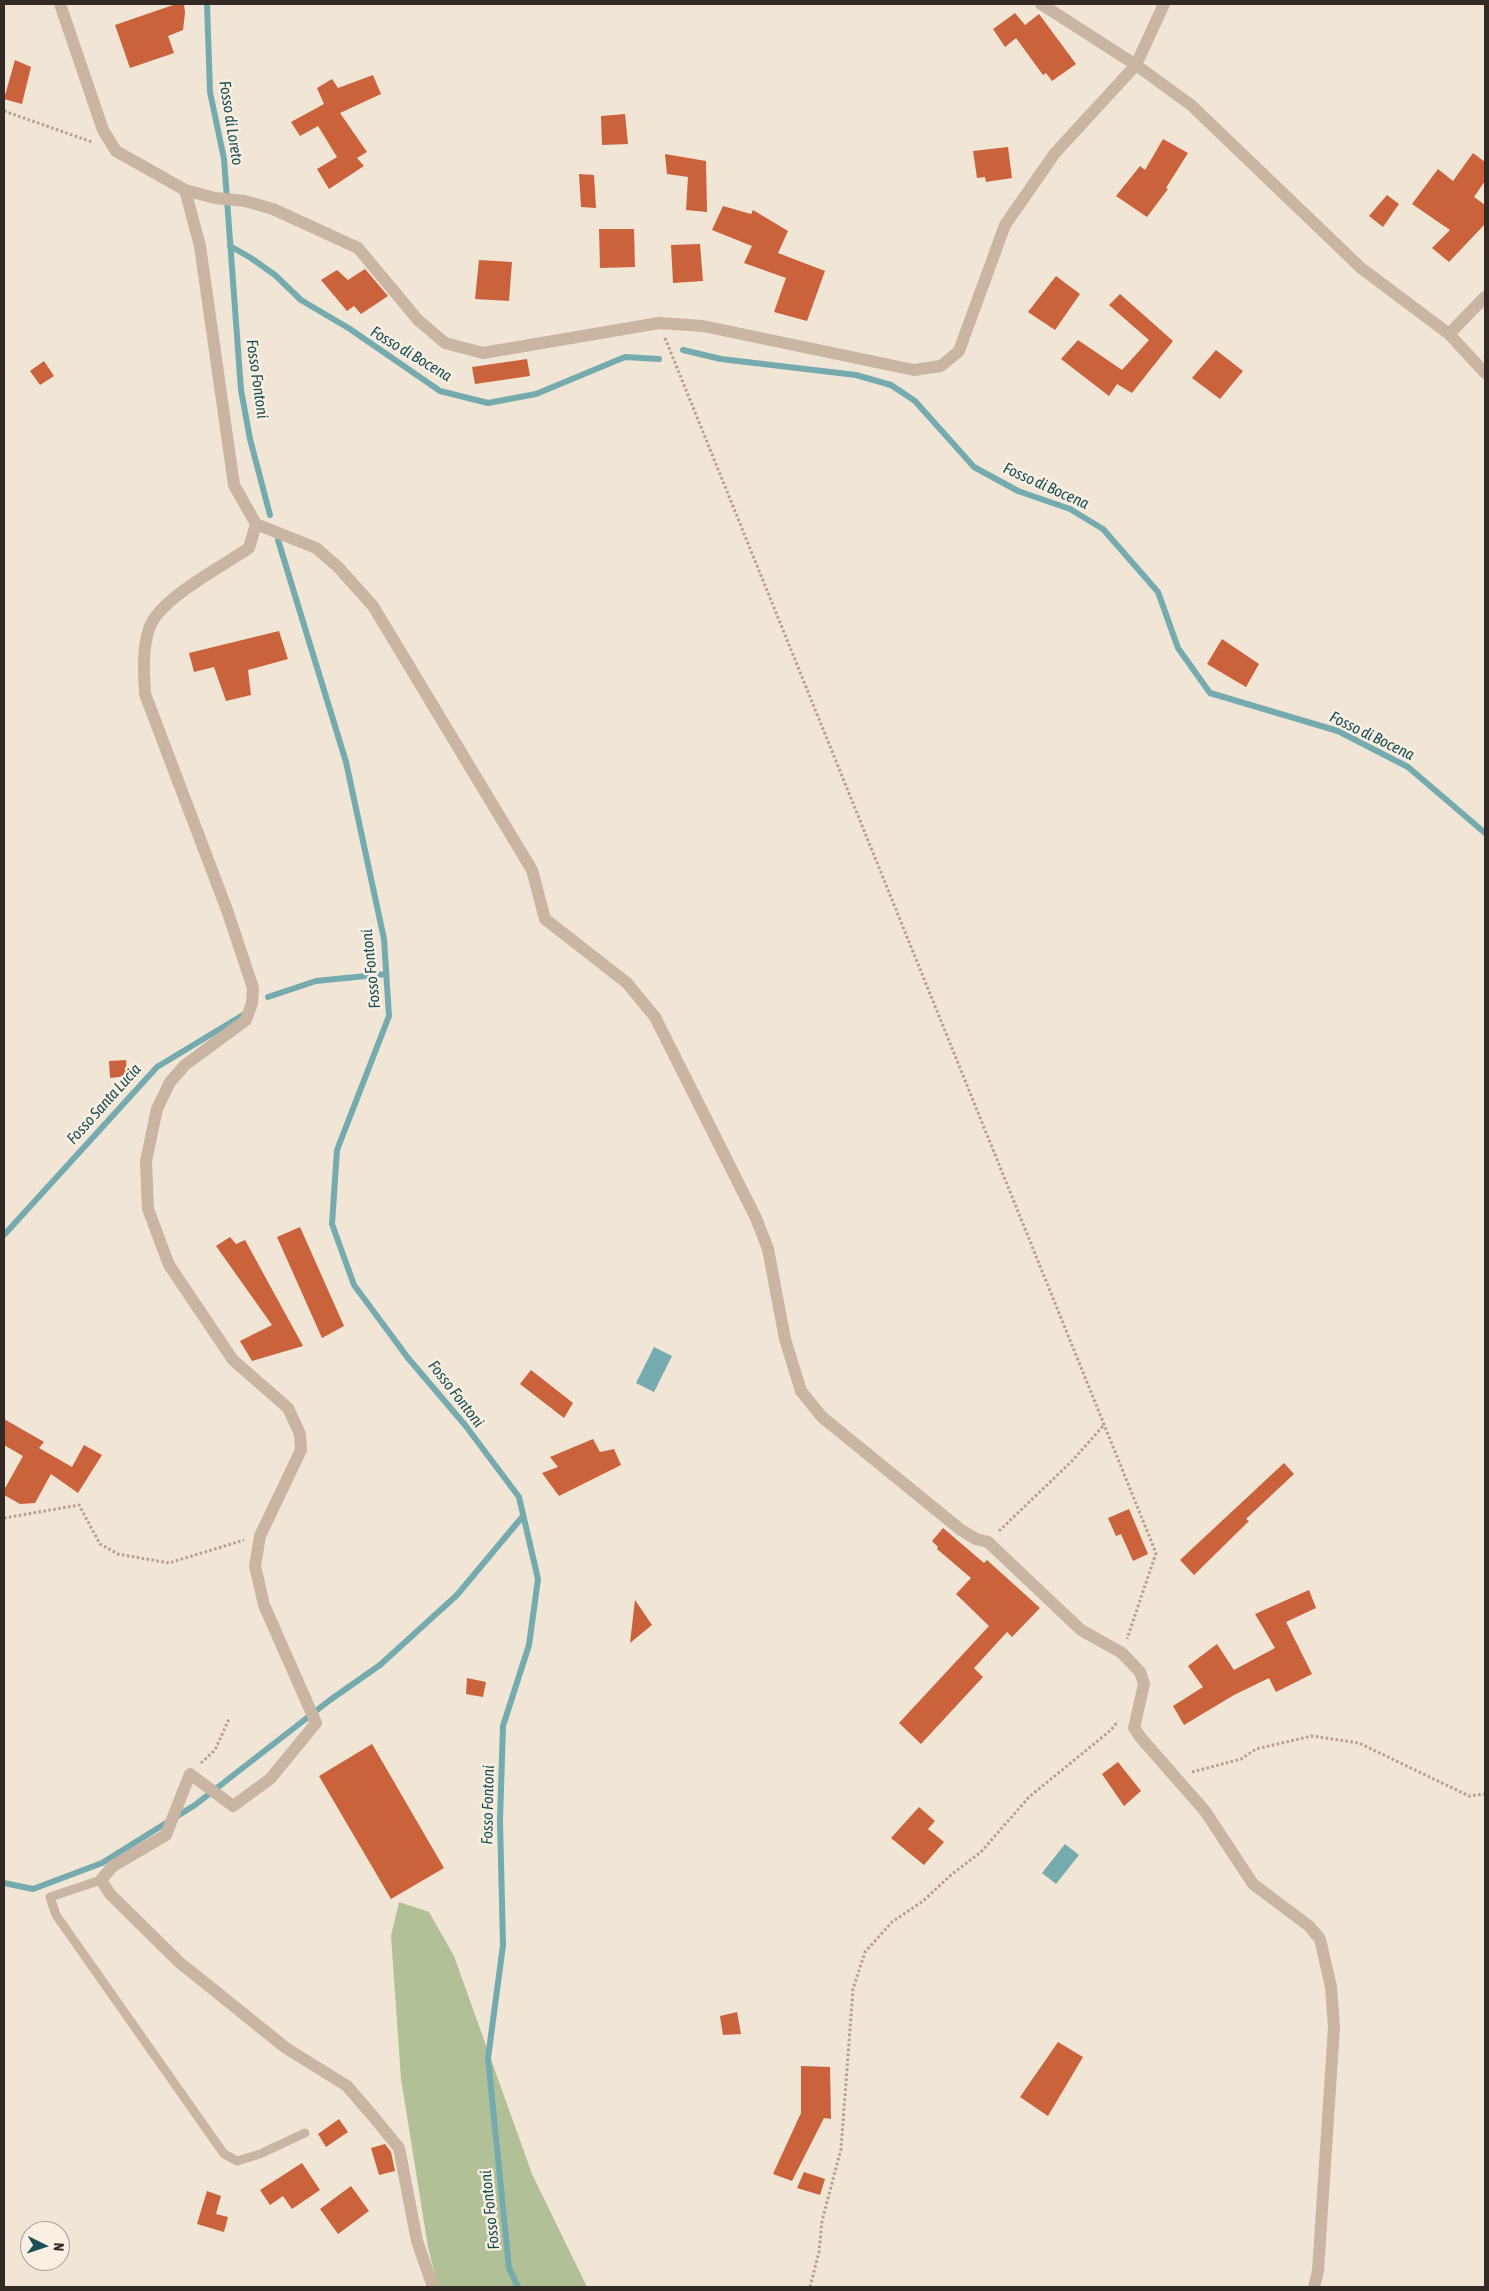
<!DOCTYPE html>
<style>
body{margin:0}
#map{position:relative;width:1489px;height:2291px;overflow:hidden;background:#f1e5d6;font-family:"Asap Condensed",sans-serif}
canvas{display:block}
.frame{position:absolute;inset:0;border:5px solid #342a25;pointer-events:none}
.north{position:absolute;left:20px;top:2221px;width:50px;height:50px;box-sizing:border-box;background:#f9efe2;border:1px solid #aaa096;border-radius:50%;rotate:94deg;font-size:14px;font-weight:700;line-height:20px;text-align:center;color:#342a25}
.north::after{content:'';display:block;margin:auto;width:18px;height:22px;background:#1a5056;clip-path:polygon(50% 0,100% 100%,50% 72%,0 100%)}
</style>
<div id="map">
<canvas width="1489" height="2291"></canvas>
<div class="frame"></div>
<div class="north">N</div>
</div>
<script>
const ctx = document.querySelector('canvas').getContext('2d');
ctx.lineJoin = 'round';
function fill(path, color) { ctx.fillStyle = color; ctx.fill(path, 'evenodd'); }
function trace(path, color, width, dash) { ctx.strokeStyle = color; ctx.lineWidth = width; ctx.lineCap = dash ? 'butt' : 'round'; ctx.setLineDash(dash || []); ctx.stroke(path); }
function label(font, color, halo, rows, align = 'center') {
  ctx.font = font + ' "Asap Condensed",sans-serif'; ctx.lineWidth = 5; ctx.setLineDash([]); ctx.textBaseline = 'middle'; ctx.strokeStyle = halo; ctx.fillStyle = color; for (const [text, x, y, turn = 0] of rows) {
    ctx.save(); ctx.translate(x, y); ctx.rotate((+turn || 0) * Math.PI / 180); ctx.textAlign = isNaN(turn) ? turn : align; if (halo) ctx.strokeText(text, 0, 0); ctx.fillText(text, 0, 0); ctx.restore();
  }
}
fill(new Path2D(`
 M399,1902L429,1912L454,1956L532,2174L587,2287H438L428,2247L401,2079L391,1936Z`), '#b1c096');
fill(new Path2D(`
 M654,1347L672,1356L654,1392L636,1383Z
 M1065,1844L1079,1855L1056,1884L1042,1873Z`), '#75abaf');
trace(new Path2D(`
 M207,4L210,92L224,159L241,390L250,439L270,515
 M230,246L251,258L275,275L301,300L350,329L440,391L488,403L536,394L625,357L659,359
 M683,350L721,359L856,375L891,385L915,401L974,467L1018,491L1070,509L1103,529L1158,592L1178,648L1210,693L1338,731L1408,767L1485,833
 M278,540L346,762L384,939L389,1016L337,1150L332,1224L354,1285L408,1358L465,1425L519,1497L538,1579L529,1645L503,1726L500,1820L503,1945L488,2058L509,2268L518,2287
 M268,997L316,981L386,974
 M4,1235L157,1067L243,1015
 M4,1883L33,1889L102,1863L195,1805L330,1700L380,1665L457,1595L523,1516`), '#75abaf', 6);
fill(new Path2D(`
 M176,4H184L185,13L183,30L168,36L174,53L130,68L115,25Z
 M1015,13L1025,25L1039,14L1076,64L1052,81L1046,73L1043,75L1016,38L1005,47L993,29Z
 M15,60L31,67L22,104L4,99Z
 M373,75L381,94L340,113L367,152L357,158L364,166L329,189L317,169L337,157L318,126L300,136L291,122L324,104L317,88L332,79L338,88Z
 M625,114L628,144L602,145L601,116Z
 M1163,139L1188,153L1166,188L1168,189L1147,217L1116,196L1140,166L1145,170Z
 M1008,147L1012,178L986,182L985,177L977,178L973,151Z
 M1473,153L1485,162V181L1474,197L1485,205V224L1449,262L1432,248L1450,230L1412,204L1438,169L1453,181Z
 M665,154L706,161L707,212L686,210L688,177L667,174Z
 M579,174L594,175L596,208L581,207Z
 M1387,195L1399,204L1383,227L1369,216Z
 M723,206L751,214L753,210L788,231L778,253L825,271L807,321L774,312L786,278L744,263L752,246L712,230Z
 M599,229H634L635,267L600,268Z
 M700,244L703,281L673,283L671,245Z
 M479,260L512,262L509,301L475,299Z
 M365,269L388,296L361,314L354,306L347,311L321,280L337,270L348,280Z
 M1056,276L1080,294L1055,330L1028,312Z
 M1120,294L1173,341L1132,393L1117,384L1109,396L1061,359L1078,340L1122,370L1149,340L1109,305Z
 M1216,350L1243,371L1220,399L1192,378Z
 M527,359L530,376L475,384L472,367Z
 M44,361L54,376L40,385L30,371Z
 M279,631L288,659L248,670L251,695L226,701L214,667L194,672L189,653Z
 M1222,639L1259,664L1246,687L1207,664Z
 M126,1060L127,1076L110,1078L109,1061Z
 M300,1227L344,1326L322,1338L277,1237Z
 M230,1237L236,1244L245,1240L303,1346L252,1361L240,1341L272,1325L216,1246Z
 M531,1370L573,1403L564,1418L520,1384Z
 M4,1419L44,1442L39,1448L72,1467L84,1445L102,1455L78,1493L51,1474L35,1503L20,1504L4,1495V1490L23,1456L4,1445Z
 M593,1439L600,1452L614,1449L621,1465L559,1496L542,1473L558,1467L550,1457Z
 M1284,1463L1294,1474L1246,1519L1249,1521L1194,1575L1180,1560Z
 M1129,1509L1148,1554L1133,1561L1121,1534L1116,1536L1108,1518Z
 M943,1528L984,1563L987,1560L1040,1608L1012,1637L1007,1632L974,1668L983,1677L921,1744L899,1723L989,1626L956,1594L971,1578L937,1549L938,1547L932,1541Z
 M1309,1590L1316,1608L1286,1622L1312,1674L1276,1692L1269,1678L1234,1695L1184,1725L1173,1706L1203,1687L1188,1666L1217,1644L1234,1670L1275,1648L1255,1614Z
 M635,1600L652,1625L630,1643Z
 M467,1678L486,1682L483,1697L466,1694Z
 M372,1744L444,1868L391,1899L319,1776Z
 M1118,1762L1141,1791L1124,1806L1102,1774Z
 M919,1807L935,1821L928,1829L944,1842L924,1865L891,1838Z
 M737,2012L741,2034L723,2035L720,2016Z
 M1058,2042L1083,2057L1048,2116L1020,2097Z
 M801,2066L830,2067L831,2119L824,2118L792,2181L773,2174L801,2113Z
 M339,2119L348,2132L326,2147L318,2134Z
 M385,2144L391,2152L395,2171L379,2175L371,2148Z
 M302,2163L320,2190L292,2209L283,2196L270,2205L260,2190Z
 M804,2172L825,2179L820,2195L797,2188Z
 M351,2186L369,2211L338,2234L320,2209Z
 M207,2191L221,2196L216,2214L228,2217L224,2232L197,2224Z`), '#ca623c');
trace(new Path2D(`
 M4,111L92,142
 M665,338L1156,1553L1127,1639
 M4,1518L79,1505L100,1544L118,1554L169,1563L244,1540
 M999,1531L1072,1461L1104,1425
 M201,1763L215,1750L229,1719
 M1192,1772L1241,1759L1256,1749L1312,1736L1359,1743L1469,1796L1485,1794
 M810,2287L819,2252L822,2221L841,2149L853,1989L865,1952L892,1922L923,1901L952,1874L981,1852L1029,1797L1111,1730L1118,1721`), '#b59f8d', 3, [2.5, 2.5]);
trace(new Path2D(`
 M101,1880L50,1897L56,1915L224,2154L237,2161L260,2154L305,2133`), '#c9b5a2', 9);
trace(new Path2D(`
 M60,4L103,130L116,151L185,190L215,198L245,201L273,209L358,248L418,320L445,343L483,353L659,323L703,326L914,370L941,366L959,351L1005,225L1055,153L1136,65L1164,4
 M1041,4L1136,65L1191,105L1361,268L1449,334L1485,373
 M185,190L200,246L234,485L256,524L316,548L338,567L373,606L532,870L545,919L627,983L655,1017L756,1218L768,1249L785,1339L801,1391L822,1417L961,1530L976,1539L988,1542L1081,1630L1122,1653L1140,1672L1144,1684L1134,1728L1141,1738L1205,1811L1253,1884L1309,1926L1320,1939L1331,1987L1334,2027L1318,2271L1314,2287
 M1449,334L1485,297
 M256,524L249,548C223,566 158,599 149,629C142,651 144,672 145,694L227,910L253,988L252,1003L246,1020L185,1065L170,1082L157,1109L146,1161L148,1209L169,1265L233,1360L288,1408L300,1434L301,1450L260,1536L255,1566L264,1605L316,1723L270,1779L233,1806L190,1774L166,1835L113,1866L101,1880L110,1894L179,1962L286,2048L347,2086L372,2115L399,2148L417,2241L433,2287`), '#c9b5a2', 12);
label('italic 16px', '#1a5056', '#f9efe2', [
 ["Fosso di Loreto",231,123,81],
 ["Fosso di Bocena",411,354,31],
 ["Fosso Fontoni",257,379,82],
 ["Fosso di Bocena",1046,486,24],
 ["Fosso di Bocena",1372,736,26],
 ["Fosso Fontoni",371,969,-96],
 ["Fosso Santa Lucia",104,1104,-48],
 ["Fosso Fontoni",456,1394,52],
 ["Fosso Fontoni",488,1805,-89],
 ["Fosso Fontoni",490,2210,-96]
]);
</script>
